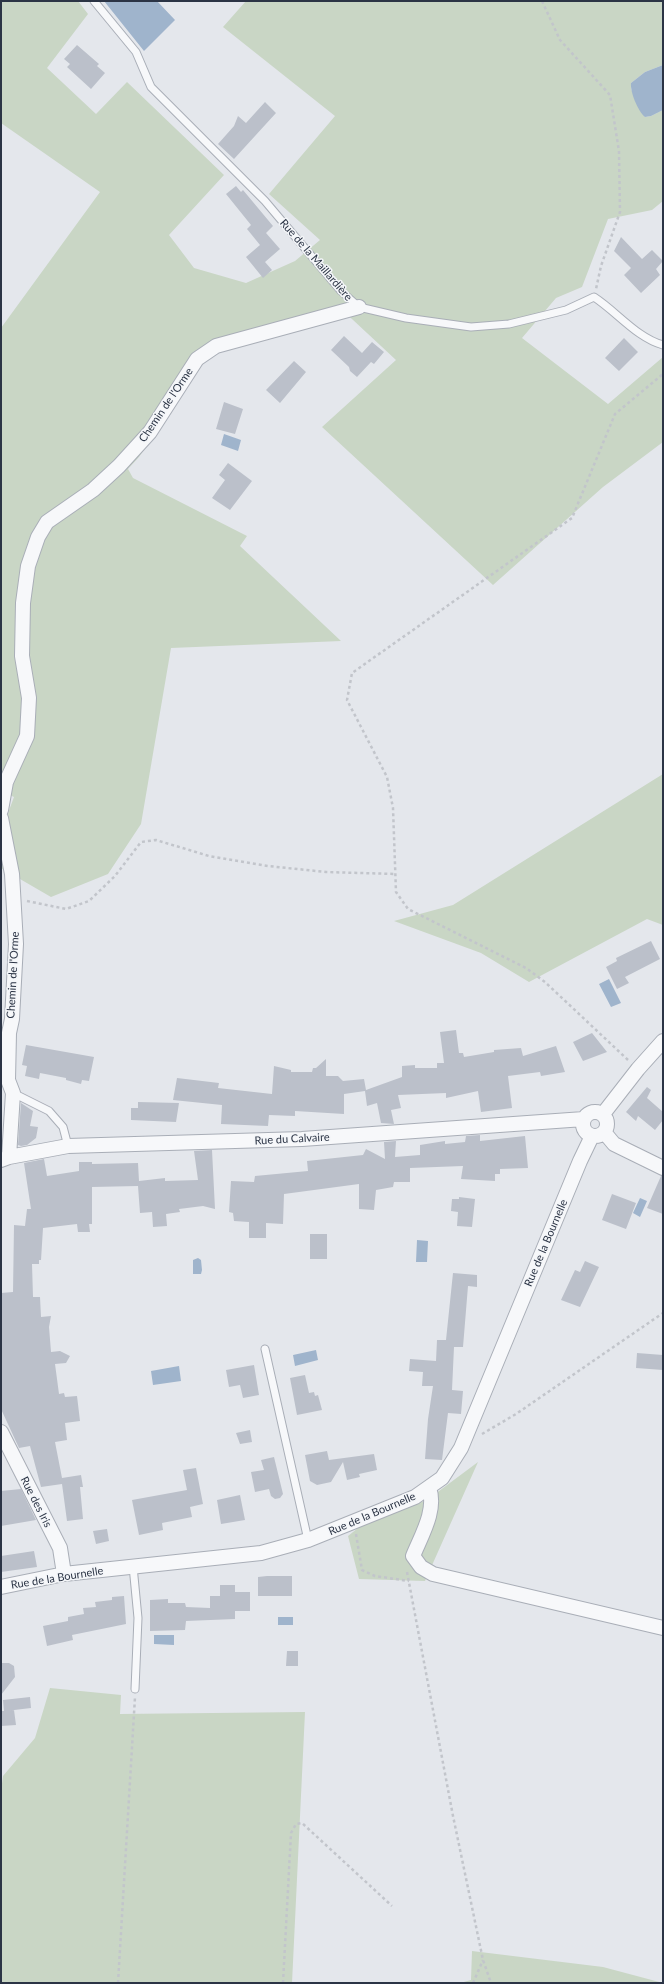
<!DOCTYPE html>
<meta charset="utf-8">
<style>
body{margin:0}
#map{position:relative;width:664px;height:1984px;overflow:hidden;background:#e4e7ec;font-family:Lato,sans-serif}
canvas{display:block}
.frame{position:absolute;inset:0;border:2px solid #2b3445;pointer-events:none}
</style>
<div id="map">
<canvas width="664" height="1984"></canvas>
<div class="frame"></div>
</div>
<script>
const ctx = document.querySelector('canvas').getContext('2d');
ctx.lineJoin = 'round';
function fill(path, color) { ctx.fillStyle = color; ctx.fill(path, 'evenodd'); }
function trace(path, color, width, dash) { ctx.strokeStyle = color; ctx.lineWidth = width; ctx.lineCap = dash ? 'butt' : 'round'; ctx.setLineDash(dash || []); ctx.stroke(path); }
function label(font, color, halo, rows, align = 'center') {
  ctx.font = font + ' Lato,sans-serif'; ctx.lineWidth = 3; ctx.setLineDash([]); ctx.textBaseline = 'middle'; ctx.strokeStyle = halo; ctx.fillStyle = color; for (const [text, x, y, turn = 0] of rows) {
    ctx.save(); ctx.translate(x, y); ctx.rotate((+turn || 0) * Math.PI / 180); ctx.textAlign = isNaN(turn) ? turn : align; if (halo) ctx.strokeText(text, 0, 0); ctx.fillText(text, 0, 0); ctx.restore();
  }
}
fill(new Path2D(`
 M1,1H78L88,14L47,68L96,114L127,82L224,175L169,235L194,268L246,283L295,261L320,240L269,194L335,116L223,27L246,1H663V65L645,72L631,83V89L645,117L651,116L663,110V201L652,210L608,219L582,287L556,298L522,338L608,404L663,357V442L603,487L493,585L322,427L396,360L338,306L215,352L200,367L139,457L128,469L133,478L247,536L240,546L341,641L171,648L141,824L108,874L51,897L1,868V832L14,797L1,791V328L100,192L1,123Z
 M663,774V925L647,919L529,982L481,953L394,921L453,905Z
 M478,1462L425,1581L359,1579L348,1536L363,1524L427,1500Z
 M50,1688L121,1695L120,1714L305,1712L292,1983H1V1791L3,1776L35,1738Z
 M472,1951L603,1967L663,1983H460L471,1980Z`), '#c9d6c5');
fill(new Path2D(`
 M104,1H157L175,20L144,51Z
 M663,65V110L651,116L645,117C638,111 630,92 631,83L645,72Z
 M224,434L241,440L238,451L221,445Z
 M609,979L621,1003L611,1007L599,984Z
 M640,1198L647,1201L640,1217L633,1213Z
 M417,1240L428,1241L427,1262H416Z
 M198,1258L201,1260L202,1270L201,1274H193V1260Z
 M316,1350L318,1360L295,1366L293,1355Z
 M179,1366L181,1381L153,1385L151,1371Z
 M278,1617H293V1625H278Z
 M154,1635H174V1645L154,1644Z`), '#9fb4cc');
fill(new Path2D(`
 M77,45L99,64L97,66L105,73L91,89L67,67L70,64L64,59Z
 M265,102L276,113L234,159L218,144L234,126L238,116L246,123Z
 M236,186L241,192L243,190L273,226L266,233L280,249L265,262L272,270L263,278L246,257L260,245L247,229L251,225L226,194Z
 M621,237L642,259L652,250L663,261L656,269L660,275L641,293L624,275L631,268L614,251Z
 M344,336L362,353L372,342L384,352L374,364L371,362L357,377L350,371L349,367L331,350Z
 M624,338L638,352L619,371L605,358Z
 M294,361L306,372L280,403L266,390Z
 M224,402L243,409L235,434L216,429Z
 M228,463L252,481L230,510L212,498L225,480L219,475Z
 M651,941L660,959L625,977L629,983L617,989L606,967L617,961L616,958Z
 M456,1030L459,1053H463L464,1057L494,1052V1050L521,1048L523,1056L556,1046L565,1072L541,1076L540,1072L508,1076L512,1108L481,1112L478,1091L446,1098V1093L398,1095L401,1108L391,1110L394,1124L381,1123L377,1103L367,1106L365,1091L344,1094V1114L295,1111V1116L269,1115L268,1126L221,1124L222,1105L173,1100L177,1078L219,1083L218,1088L272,1094L274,1066L291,1070V1072H312L313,1068H316L326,1059V1076H338L343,1081L364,1079L366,1090L402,1077V1066L415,1065V1068H437V1063H444L440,1032Z
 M592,1033L607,1052L583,1061L573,1042Z
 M26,1045L94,1057L89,1081L82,1080L81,1084L66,1080V1078L40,1073L39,1079L25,1076L27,1066L22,1065Z
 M647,1087L651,1090L647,1098L663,1112V1120L655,1130L638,1116L636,1121L626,1112Z
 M138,1102L179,1103L176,1122L131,1120V1108H138Z
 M21,1103L33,1111L30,1126L38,1127L36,1138L27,1145L21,1146L18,1145Z
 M480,1135V1141L525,1136L528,1168L500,1169V1174H495V1181L461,1179L463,1166L410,1168V1182H394L393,1187L376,1190L374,1210L359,1209V1184L284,1194L283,1224L266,1223V1238H249V1222L234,1221L233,1213L229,1212L231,1181L254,1182L255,1176L308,1171L307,1161L363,1155L366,1149L385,1159L384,1142L396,1141L395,1157L420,1155V1145L445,1141V1144L465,1142L466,1136Z
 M212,1150L215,1209L203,1206L179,1209L180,1212L166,1214L167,1226L153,1227L152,1212L140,1213L138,1186L92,1187V1224H89L90,1232H78L77,1224L43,1228L41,1260H39V1264H32L33,1297H40L41,1317L51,1316L49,1327L51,1352L60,1351L70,1356L66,1363L55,1364L59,1394L64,1393L65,1397L77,1396L80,1421L65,1423L67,1440L55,1442L62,1478L81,1475L83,1487H80L83,1519L67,1521L62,1484L41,1487L30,1446L19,1448L1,1409V1293L13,1292L14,1225L25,1226L27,1209H31L24,1163L44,1159L47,1176L79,1171V1162H92V1164L138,1163L139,1181L165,1178V1181L198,1180L194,1151Z
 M661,1176H663V1214L647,1208Z
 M612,1194L636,1203L626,1229L602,1220Z
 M459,1197L475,1199L472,1227L457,1226L458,1212L451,1211L452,1199H459Z
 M310,1234H327V1259H310Z
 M585,1261L599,1267L580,1307L561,1300L575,1270L580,1272Z
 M453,1273L477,1275V1287L468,1286L463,1347H454L452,1390L463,1391L461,1414L448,1413L442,1460L425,1459L428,1419L433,1386H422L423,1372L409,1371L410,1359L436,1361L437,1340H446Z
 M637,1353L663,1355V1370L636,1368Z
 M254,1365L259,1395L243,1398L240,1385L229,1387L226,1370Z
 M305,1375L309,1393L314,1392L315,1396L318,1395L322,1410L297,1415L290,1378Z
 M250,1430L252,1442L240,1444L236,1433Z
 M327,1451L329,1460L374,1454L377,1470L359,1474L360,1477L347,1480L343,1462L331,1482L317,1485L310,1481L305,1455Z
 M274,1457L283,1494L280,1498L275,1499L271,1496L269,1489L255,1492L251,1472L264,1470L261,1460Z
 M196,1468L203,1504L190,1507L192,1517L162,1523L163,1530L139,1535L132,1500L187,1490L183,1470Z
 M21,1489L36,1520L1,1526V1491Z
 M240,1495L245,1520L221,1524L217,1500Z
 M107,1529L109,1541L96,1544L93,1531Z
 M34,1551L37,1567L1,1572V1556Z
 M267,1576H292V1596H258V1577Z
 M220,1585H235V1592H250V1611H235V1619L186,1621L185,1630L150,1631V1600L168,1599V1603H185L186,1607L210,1608V1596H220Z
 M124,1596L126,1624L72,1635L73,1640L47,1646L43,1626L68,1621V1617L84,1614L83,1608L96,1607L95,1602L112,1600V1597Z
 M287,1651H298V1666H286Z
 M1,1663H9L14,1666L15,1677L1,1695Z
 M30,1697L31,1708L6,1711L14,1710L16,1725L1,1726V1711H4L3,1700Z`), '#bbc0ca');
const service = new Path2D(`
 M94,1L136,52L151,87L265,201L341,291L359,307L406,318L471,327L509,324L566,310L594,297C617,312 637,338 663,345
 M13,1093L49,1111L63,1127L68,1146
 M265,1349L308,1540
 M133,1566L138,1618L135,1689`);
const minor = new Path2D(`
 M1,810L6,782L27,736L29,698L22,656L23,603L28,566L38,537L47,522L93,490L119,466L150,432L197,359L216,346L359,307
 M1,818L12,874L16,944L12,1019L9,1033L8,1080L13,1093L9,1157
 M583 1124a12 12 0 1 1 24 0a12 12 0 1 1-24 0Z
 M603,1114L638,1069L663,1041
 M604,1132L614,1144L663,1168
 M1,1160L9,1157L68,1146L302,1139L584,1119
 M1,1432L60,1548L64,1574
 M429,1488C437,1510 421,1536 413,1556L421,1567L433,1574L663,1628
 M1,1587L64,1574L261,1553L308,1540L415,1497L442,1478L461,1448L580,1161L592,1136`);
trace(service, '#a9aeb7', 9);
trace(minor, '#a9aeb7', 16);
trace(new Path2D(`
 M542,1L560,40L610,95L619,151L620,212L601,266L596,289
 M27,901L66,909L89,901L115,876L141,842L156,840L209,856L268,866L326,872L395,874
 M628,1060L545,982L526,968L408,909L396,892L393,808L387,777L347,700L352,673L572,518L615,414L663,374
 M482,1434L516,1414L663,1313
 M356,1534L362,1570L375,1576L409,1581
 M407,1572L453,1816L483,1960L491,1983
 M118,1983L135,1697
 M283,1983L291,1833L296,1824L302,1823L392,1906
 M473,1983L483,1960`), '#c2c5cb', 2.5, [3, 3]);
trace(service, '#f7f8fa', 7);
trace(minor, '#f7f8fa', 14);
label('11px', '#2b3445', '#f4f6f9', [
 ["Rue de la Maillardière",316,260,49],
 ["Chemin de l'Orme",166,405,-56],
 ["Chemin de l'Orme",13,975,-87],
 ["Rue du Calvaire",292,1139,-3],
 ["Rue de la Bournelle",546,1243,-67],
 ["Rue des Iris",36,1502,63],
 ["Rue de la Bournelle",372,1514,-23],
 ["Rue de la Bournelle",57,1578,-9]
]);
</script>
